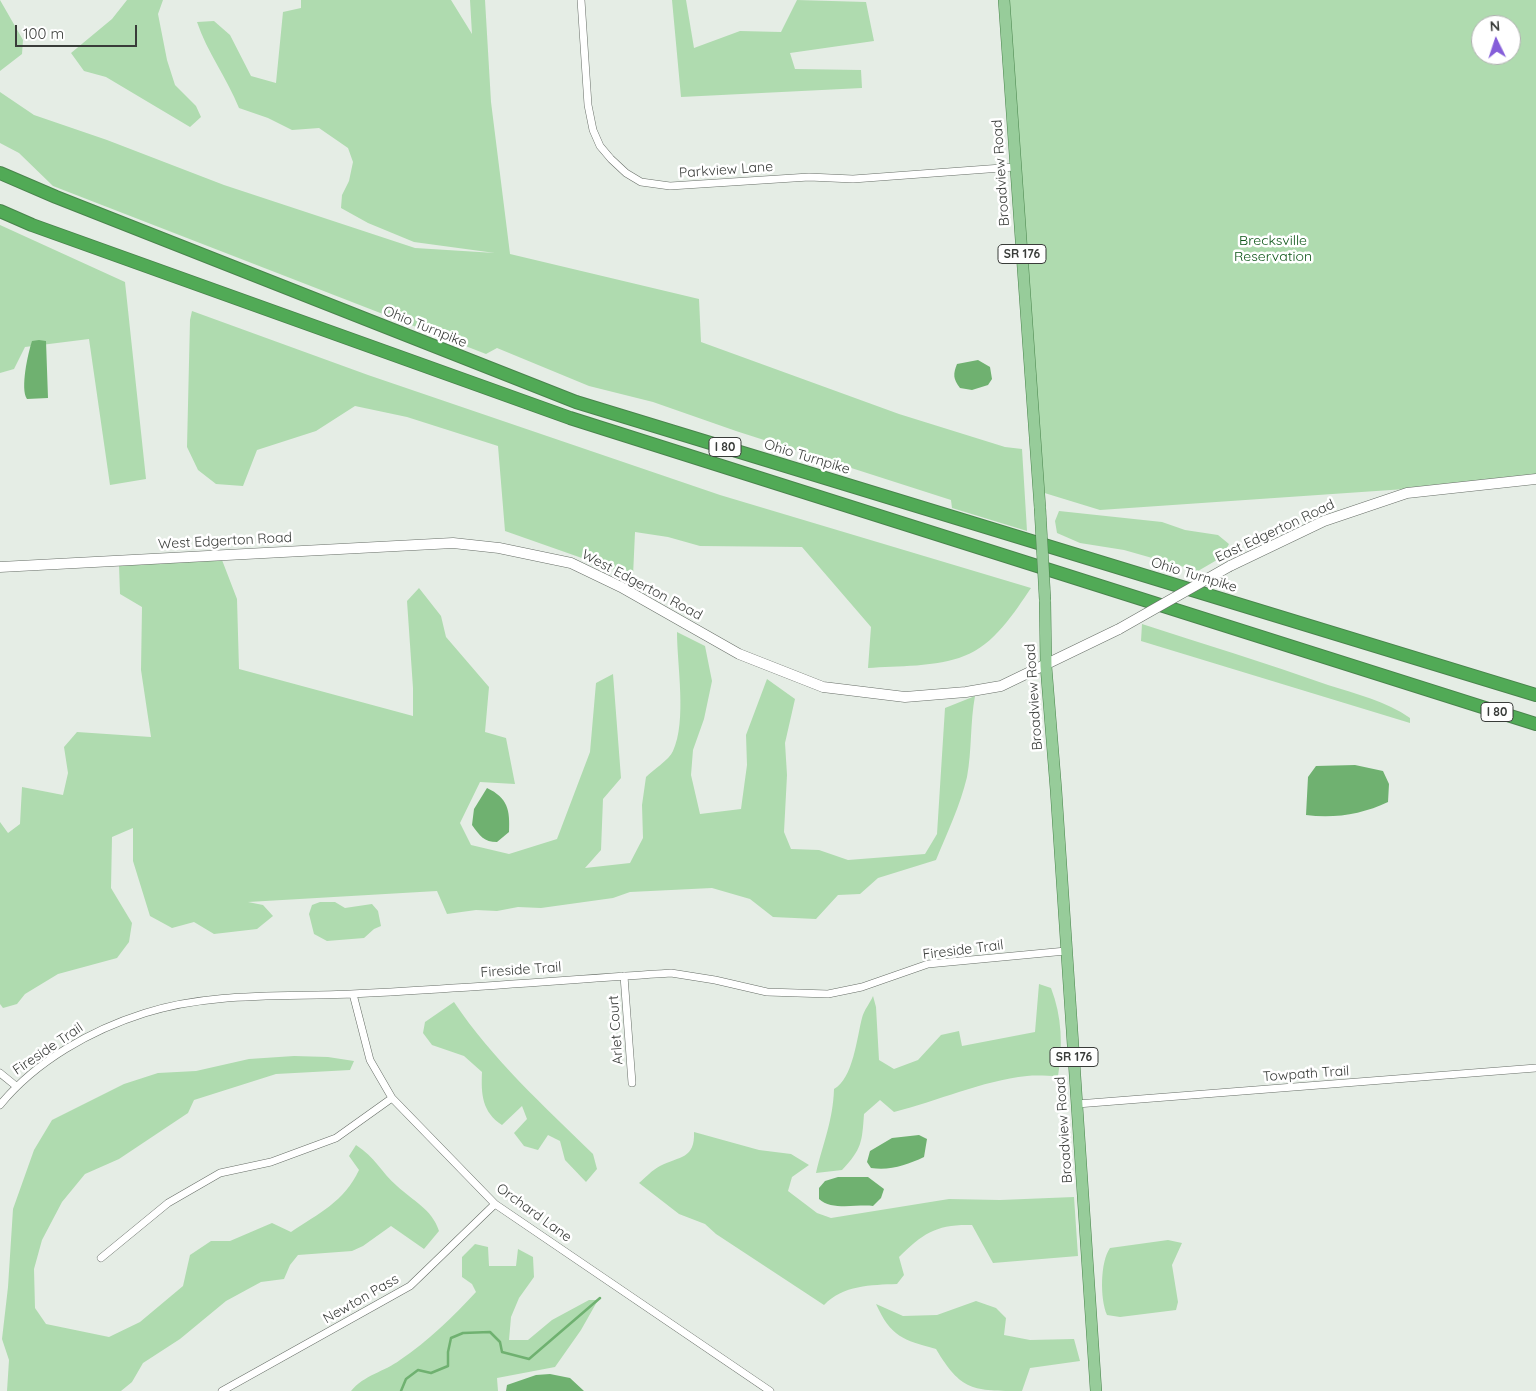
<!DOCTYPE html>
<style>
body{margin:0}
#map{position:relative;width:1536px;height:1391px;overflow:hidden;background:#e5ede5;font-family:Quicksand,sans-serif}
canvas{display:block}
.north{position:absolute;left:1471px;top:15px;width:50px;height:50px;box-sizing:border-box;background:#fff;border:1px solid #b0b1b0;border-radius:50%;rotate:356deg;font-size:14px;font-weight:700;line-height:20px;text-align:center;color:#393c39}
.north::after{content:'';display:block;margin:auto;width:18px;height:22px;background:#855ed9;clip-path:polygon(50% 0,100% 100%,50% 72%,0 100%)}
.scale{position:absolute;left:15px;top:25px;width:122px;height:22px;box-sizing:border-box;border:2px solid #393c39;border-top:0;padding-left:6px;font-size:15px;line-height:18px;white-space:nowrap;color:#393c39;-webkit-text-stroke:4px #fff;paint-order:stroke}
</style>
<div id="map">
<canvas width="1536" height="1391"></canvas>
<div class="north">N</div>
<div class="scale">100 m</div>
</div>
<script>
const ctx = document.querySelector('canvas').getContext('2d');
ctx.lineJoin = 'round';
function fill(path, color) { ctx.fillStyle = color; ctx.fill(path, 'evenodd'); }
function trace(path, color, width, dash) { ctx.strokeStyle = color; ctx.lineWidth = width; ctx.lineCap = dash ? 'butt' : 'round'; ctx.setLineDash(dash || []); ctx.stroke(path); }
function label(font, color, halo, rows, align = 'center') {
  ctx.font = font + ' Quicksand,sans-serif'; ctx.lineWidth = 5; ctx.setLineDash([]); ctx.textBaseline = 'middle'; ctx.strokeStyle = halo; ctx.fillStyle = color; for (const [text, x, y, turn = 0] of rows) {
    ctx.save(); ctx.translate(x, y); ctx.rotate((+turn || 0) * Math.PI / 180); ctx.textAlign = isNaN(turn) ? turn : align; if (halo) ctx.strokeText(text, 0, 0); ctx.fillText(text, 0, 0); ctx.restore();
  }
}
fill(new Path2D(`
 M0,0L23,40L22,54L0,71Z
 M127,0H163L158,14L167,60L175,85L196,106L201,117L190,127L106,77L84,71L71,53L112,19Z
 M301,0H451L472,34L470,0H485L491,102L510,254L699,299L701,342L899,414L1005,447L1022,449L1027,531L952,508L951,500L736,431L653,402L589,386L497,348L486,354L53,186L19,153L0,143V92L34,115L107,140L224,185L415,248L495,253L414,242L368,223L341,208L342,195L349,181L353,162L348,148L319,128L292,130L268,118L239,108C227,78 207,52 197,22L214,21L230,35L251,76L276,83L283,12L301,8Z
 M672,0H686L694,48L740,31L781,32L797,0L866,2L874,41L790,53L795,69L861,70L862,88L681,97Z
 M1005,0H1536V480L1100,510L1038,491ZM1481,25H1511V55H1481Z
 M0,225L125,282L146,479L110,485L89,339L25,347L14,369L0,373Z
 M192,311L368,375L720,495L1031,588C1014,613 994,645 964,656C938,667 896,666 868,668L871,627L802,547L700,546L668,537L635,532L633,576L505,531L498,446L407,417L355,406L316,431L257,450L243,486L216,484L198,470L187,447L190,320Z
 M1059,511L1162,522L1185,530L1218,535L1229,544L1222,557L1198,571L1124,550L1080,543L1057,533L1055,521Z
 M222,560L237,599L239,669L413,716V688L407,601L419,588L441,616L446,637L489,687L485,732L506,738L515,784L480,782L460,823L471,845L509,854L557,839L590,752L596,683L613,674L621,778L603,799L601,850L585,868L630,863L643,838L642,805L646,777C653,770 669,760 673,751C687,721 677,665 677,632L705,646L712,681L704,719L693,750L691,775L700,814L741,809L747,765L746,735L767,679L795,699L785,743L787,775L784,832L791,849L819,850L848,860L925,854L937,834L945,708L975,696C970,722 972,751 967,777C960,806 947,833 936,860L878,878L860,894L838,895L816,919L773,917L750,899L712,888L630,892L613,898L541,908L518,907L497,911L476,910L447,914L437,891L248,902L263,905L273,916L257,929L214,934L194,922L172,928L150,916L133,861V828L112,837L111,888L132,923L129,942L117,958L58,974L25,994L17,1004L3,1008L0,1004V822L8,833L20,824L22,787L63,795L68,773L64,747L77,732L151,737L141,670L142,607L120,594L119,565Z
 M1142,624C1204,644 1266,663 1328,685C1356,694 1386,701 1410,718V723L1141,641Z
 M320,902H335L345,908L372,904L378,911L381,926L374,929L364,938L327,941L314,934L309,914L312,905Z
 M1039,984L1051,988C1062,1016 1063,1047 1058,1076C1048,1076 1037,1075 1027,1076C981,1081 938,1101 894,1112L880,1100L864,1114C862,1142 862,1149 842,1170L816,1173C823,1143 833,1121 834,1089C853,1079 857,1037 862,1018C864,1010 870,1003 873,996L876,1007L879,1060L894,1069L918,1060L941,1035L959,1031L962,1046L1035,1032Z
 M454,1002C492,1059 544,1106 593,1154L597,1169L586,1182L565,1160L560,1141L548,1135L538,1150L524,1146L514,1133L527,1119L522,1106L502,1125C482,1112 481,1094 482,1072L464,1056L432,1045L423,1033L425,1022Z
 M294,1056L328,1057L354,1061L350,1070L276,1074L194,1100L188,1113L119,1159L85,1174L62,1202L42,1240L34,1269L35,1308L46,1324L109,1337L140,1322L183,1286L190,1255L211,1241H230L272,1223L291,1232C319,1213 344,1202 359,1170L349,1156L356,1145C375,1157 381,1172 397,1186C413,1201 432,1209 439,1231L424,1249L391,1226L363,1246L352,1251L298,1255L290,1265L284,1279L261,1282L226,1301L180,1339L143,1363L132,1382L121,1391H7L9,1360L2,1339L8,1287L13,1209L34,1150L52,1120L124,1084L158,1073L196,1071L249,1059Z
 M694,1132L759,1150L791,1154L809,1165L792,1177L788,1191L817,1213L831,1218L949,1199L1000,1200L1074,1197L1078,1256L993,1263L972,1225C937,1224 923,1233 899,1257L904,1275L897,1284C871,1285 843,1285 824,1305L716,1234L705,1224L679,1214L639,1183C645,1178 652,1170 660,1166C680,1156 695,1159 694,1132Z
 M1168,1240L1182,1243L1172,1265L1178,1302L1176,1310L1120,1317L1107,1315C1100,1299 1100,1262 1110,1248Z
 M475,1244L488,1247L489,1266H516L518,1249L533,1257L534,1277L519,1298L511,1317L509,1340H528L552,1320L589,1300H598L581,1330L555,1367L497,1378L498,1391H351C364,1375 384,1372 400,1360C428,1341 453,1317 476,1292L472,1284L462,1277V1257Z
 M976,1301L996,1308L1006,1318L1004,1335L1030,1340L1074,1339L1080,1361L1030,1368L1022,1391C973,1391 961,1391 936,1349C903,1340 891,1337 876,1304L903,1316L937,1315Z`), '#afdbaf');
fill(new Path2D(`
 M39,340L46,341L48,398L27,399C20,389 28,353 32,341Z
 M978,360L990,367L992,379L988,385L972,390L960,388C953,379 953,374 957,364Z
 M1355,765L1383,771L1389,784L1388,802C1363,814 1334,819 1306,815L1308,777L1316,766Z
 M487,788C508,798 510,810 509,832L497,842C484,842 480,836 472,825L474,809Z
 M919,1135L927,1139L924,1157C907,1165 890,1171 871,1168L867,1162L870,1151L892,1138Z
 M838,1177H868L884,1189L881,1198L873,1206C857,1204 832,1211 819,1199V1188L825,1181Z
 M550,1374L570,1378L584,1391H506L507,1385L536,1375Z`), '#6fb170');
trace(new Path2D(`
 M401,1391L406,1379L418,1370L431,1373L448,1366V1352L451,1338L463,1333L490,1332L500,1342L502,1352L529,1359L600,1298`), '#6fb170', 2.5);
const street = new Path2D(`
 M581,0L588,105L593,130L600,146L611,159L626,173L641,182L670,186L809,177L853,179L1015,167
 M624,976L632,1083
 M353,994L370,1060L392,1098L495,1204L770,1391
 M0,1073L16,1086
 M1077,1104L1536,1068
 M0,1105C36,1061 91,1030 145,1013C210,992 283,997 351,994C458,989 564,980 671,973L715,980L767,992L828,994L862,987L928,964L1066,951
 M101,1258L168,1203L220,1173L271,1162L336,1138L392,1098
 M222,1391L410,1286L495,1204`);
const secondary = new Path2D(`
 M1230,566L1324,521L1407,493L1536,479
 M0,567L453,543L499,548L571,563L621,587L739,654L823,687L905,697L966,692L1001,686L1119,629`);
const primary = new Path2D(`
 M1004,0L1040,508
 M1045,600L1046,666L1056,790L1096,1391`);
const highway = new Path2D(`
 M0,173L56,197L576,402L1536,695
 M0,211L32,225L570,418L1536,724`);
trace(street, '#676e67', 8);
trace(secondary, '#676e67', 11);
trace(primary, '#49844c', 12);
trace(highway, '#49844c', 14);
trace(street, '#fff', 7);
trace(secondary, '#fff', 10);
trace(primary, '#97cc9a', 11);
trace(highway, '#51aa56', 12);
const secondaryBridge = new Path2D(`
 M1119,629L1230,566`);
const primaryBridge = new Path2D(`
 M1040,508L1045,600`);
trace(secondaryBridge, '#676e67', 11, []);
trace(primaryBridge, '#49844c', 12, []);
trace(secondaryBridge, '#fff', 10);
trace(primaryBridge, '#97cc9a', 11);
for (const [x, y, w] of [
 [1022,254,48],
 [725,447,32],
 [1497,712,32],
 [1074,1057,48]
]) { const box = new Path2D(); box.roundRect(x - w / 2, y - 9.5, w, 19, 4); ctx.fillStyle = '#fff'; ctx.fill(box); trace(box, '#393c39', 1); }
label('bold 12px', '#393c39', null, [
 ["SR 176",1022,254],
 ["I 80",725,447],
 ["I 80",1497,712],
 ["SR 176",1074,1057]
]);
label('14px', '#393c39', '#fff', [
 ["Parkview Lane",726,170,-4],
 ["Broadview Road",1001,173,-94],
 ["Ohio Turnpike",425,327,22],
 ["Ohio Turnpike",807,457,17],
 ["East Edgerton Road",1275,531,-25],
 ["West Edgerton Road",225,541,-3],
 ["Ohio Turnpike",1194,575,17],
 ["West Edgerton Road",642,585,28],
 ["Broadview Road",1034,697,-94],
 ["Fireside Trail",963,950,-7],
 ["Fireside Trail",521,970,-4],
 ["Arlet Court",616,1030,-94],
 ["Fireside Trail",48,1049,-34],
 ["Towpath Trail",1306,1074,-4],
 ["Broadview Road",1064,1130,-94],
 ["Orchard Lane",534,1213,36],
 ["Newton Pass",361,1299,-30]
]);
label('14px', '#0c5517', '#fff', [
 ["Brecksville",1273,241],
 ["Reservation",1273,257]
]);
</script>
